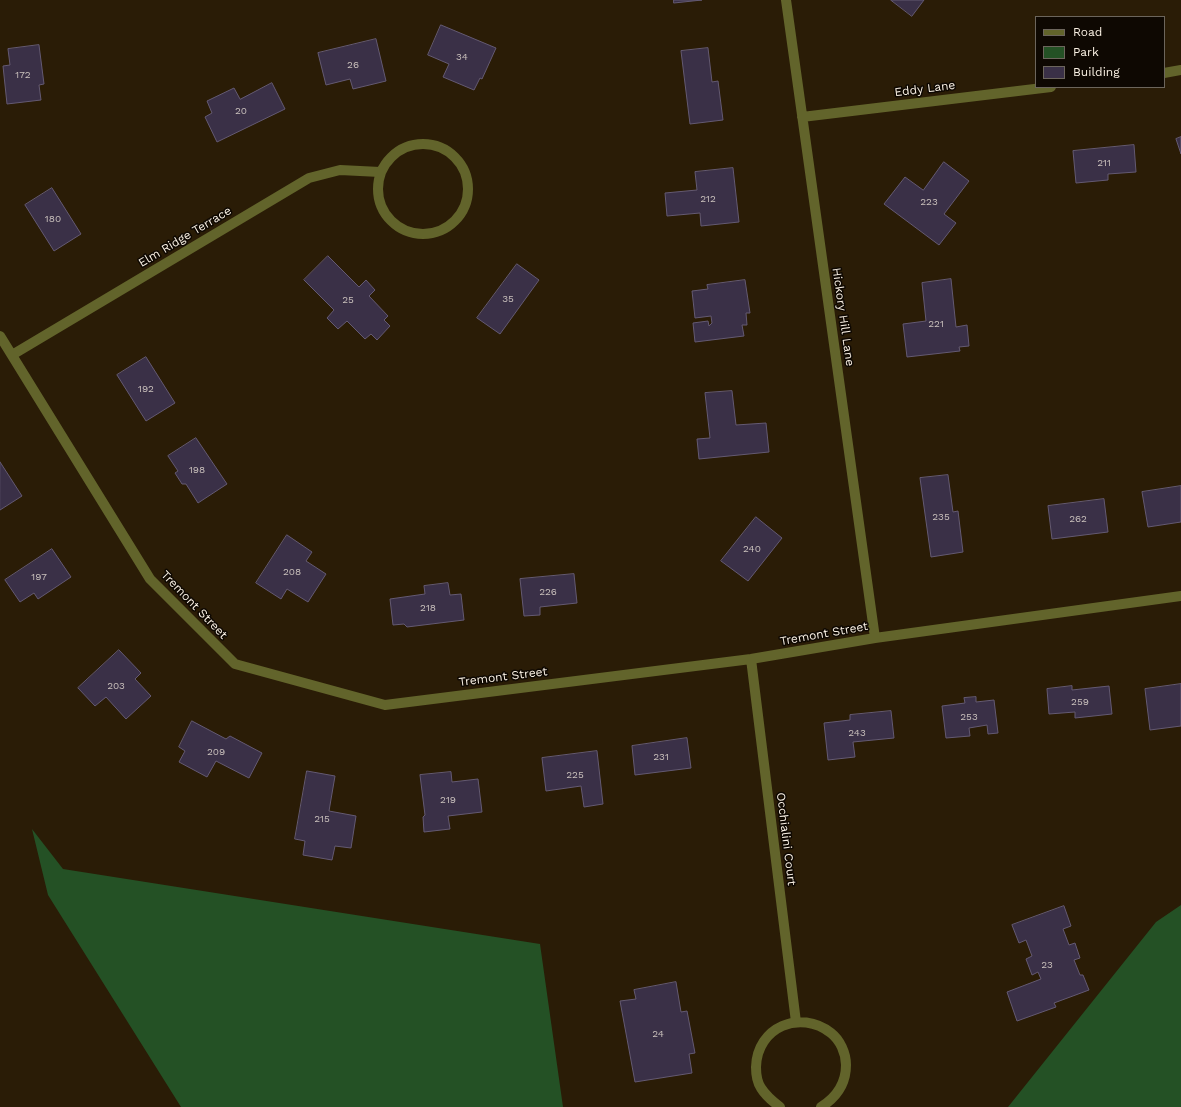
<!DOCTYPE html>
<style>
body{margin:0}
#map{position:relative;width:1181px;height:1107px;overflow:hidden;background:#2a1c06;font-family:"Work Sans",sans-serif}
canvas{display:block}
.legend{position:absolute;left:1035px;top:16px;width:130px;height:72px;box-sizing:border-box;background:#0e0802;border:1px solid #6c655c;margin:0;padding:5px 7px;list-style:none;font-size:12px;color:#f9f0e3}
.legend li{display:flex;align-items:center;gap:8px;height:20px}
.legend b{width:20px;border:1px solid #6c655c}
</style>
<div id="map">
<canvas width="1181" height="1107"></canvas>
<ul class="legend">
<li><b style="height:5px;background:#62642b"></b>Road</li>
<li><b style="height:11px;background:#245125"></b>Park</li>
<li><b style="height:11px;background:#3a3047"></b>Building</li>
</ul>
</div>
<script>
const ctx = document.querySelector('canvas').getContext('2d');
ctx.lineJoin = 'round';
function fill(path, color) { ctx.fillStyle = color; ctx.fill(path, 'evenodd'); }
function trace(path, color, width, dash) { ctx.strokeStyle = color; ctx.lineWidth = width; ctx.lineCap = dash ? 'butt' : 'round'; ctx.setLineDash(dash || []); ctx.stroke(path); }
function label(font, color, halo, rows, align = 'center') {
  ctx.font = font + ' "Work Sans",sans-serif'; ctx.lineWidth = 3; ctx.setLineDash([]); ctx.textBaseline = 'middle'; ctx.strokeStyle = halo; ctx.fillStyle = color; for (const [text, x, y, turn = 0] of rows) {
    ctx.save(); ctx.translate(x, y); ctx.rotate((+turn || 0) * Math.PI / 180); ctx.textAlign = isNaN(turn) ? turn : align; if (halo) ctx.strokeText(text, 0, 0); ctx.fillText(text, 0, 0); ctx.restore();
  }
}
fill(new Path2D(`
 M32,829L63,869L540,944L563,1107H181L48,895Z
 M1181,905V1107H1008L1156,922Z`), '#245125');
const building = new Path2D(`
 M674,0H702L674,3Z
 M891,0H924L912,16Z
 M441,25L496,48L482,79L480,78L474,90L443,77L449,64L428,55Z
 M376,39L386,81L353,89L350,79L326,85L318,53Z
 M39,45L44,84L39,85L41,100L7,104L3,66L10,65L8,49Z
 M708,48L712,82L718,81L723,120L690,124L681,51Z
 M272,83L285,109L217,142L205,117L212,113L207,101L234,88L240,99Z
 M1181,137V154L1176,139Z
 M1134,145L1136,172L1108,174V180L1076,183L1073,151Z
 M944,162L969,181L944,214L956,223L939,245L884,204L905,177L923,190Z
 M733,168L739,222L701,226L700,213L667,216L665,193L697,190L695,172Z
 M52,188L81,234L54,251L25,205Z
 M328,256L359,287L366,280L375,290L369,296L388,316L384,320L390,326L377,340L371,334L365,339L347,321L338,329L327,318L334,310L304,280Z
 M517,264L539,280L500,334L477,318Z
 M951,279L956,327L967,325L969,346L959,347L960,351L907,357L903,324L926,321L922,283Z
 M745,280L750,313H746L747,325H742L744,336L695,342L693,323L708,321L709,326L712,323L711,316L695,318L692,291L708,289L707,285Z
 M146,357L175,403L146,421L117,375Z
 M732,391L736,425L766,423L769,452L699,459L697,439L710,438L705,393Z
 M196,438L227,484L198,503L186,484H182L175,473L178,471L168,456Z
 M0,462L22,496L0,510Z
 M948,475L953,512L958,511L963,552L931,557L920,478Z
 M1181,486V522L1148,527L1142,492Z
 M1104,499L1108,532L1052,539L1048,506Z
 M756,517L782,538L748,581L721,561Z
 M287,535L312,552L306,561L326,574L308,602L287,589L281,599L256,583Z
 M52,549L71,577L38,599L34,593L20,602L5,580Z
 M574,574L577,603L540,607V615L524,616L520,579Z
 M448,583L450,595L461,594L464,620L407,627L404,624L393,625L390,599L425,594L424,586Z
 M119,650L141,673L135,679L151,696L126,719L106,697L95,706L78,688Z
 M1181,684V726L1150,730L1145,689Z
 M1072,686V690L1109,686L1112,714L1075,718V712L1049,714L1047,689Z
 M976,697V702L994,700L998,733L988,734L987,725L969,728L970,736L946,738L942,706L965,703L964,698Z
 M891,711L894,738L853,742L855,757L828,760L824,723L850,720V715Z
 M192,721L226,739L230,736L262,753L249,778L216,761L207,777L179,762L185,751L179,747Z
 M687,738L691,768L635,775L632,746Z
 M597,751L603,804L584,807L581,786L546,791L542,758Z
 M307,771L335,776L329,811L356,816L351,848L335,846L332,860L303,855L305,841L295,839Z
 M451,772L452,782L478,779L482,812L448,816L450,829L424,832L423,817L425,815L420,775Z
 M1064,906L1071,926L1063,929L1069,945L1075,943L1080,958L1074,960L1080,975H1083L1089,990L1054,1003L1056,1007L1017,1021L1007,992L1041,979L1038,972L1032,975L1026,959L1032,956L1026,940L1019,943L1012,925Z
 M676,982L681,1012L687,1011L695,1053L689,1054L692,1073L635,1082L620,1001L636,999L634,990Z`);
fill(building, '#3a3047');
trace(building, '#645a72', 1);
trace(new Path2D(`
 M786,0L875,638
 M1164,73L1181,70
 M802,117L1051,87
 M378 189a45 45 0 1 1 90 0a45 45 0 1 1-90 0Z
 M0,336L150,579L235,664L385,705L751,659L875,638L1181,596
 M12,355L309,178L340,170L380,172
 M751,659L796,1022
 M780,1107C772,1101 766,1096 761,1088C757,1082 756,1074 756,1067C757,1027 800,1009 831,1033C840,1040 846,1053 846,1065C846,1083 837,1097 821,1107`), '#62642b', 10);
label('10px', '#c9c0bc', null, [
 ["34",462,57],
 ["26",353,65],
 ["172",23,75],
 ["20",241,111],
 ["211",1104,163],
 ["212",708,199],
 ["223",929,202],
 ["180",53,219],
 ["35",508,299],
 ["25",348,300],
 ["221",936,324],
 ["192",146,389],
 ["198",197,470],
 ["235",941,517],
 ["262",1078,519],
 ["240",752,549],
 ["208",292,572],
 ["197",39,577],
 ["226",548,592],
 ["218",428,608],
 ["203",116,686],
 ["259",1080,702],
 ["253",969,717],
 ["243",857,733],
 ["209",216,752],
 ["231",661,757],
 ["225",575,775],
 ["219",448,800],
 ["215",322,819],
 ["23",1047,965],
 ["24",658,1034]
]);
label('12px', '#f9f0e3', '#0e0802', [
 ["Eddy Lane",925,89,-7],
 ["Elm Ridge Terrace",185,237,-31],
 ["Hickory Hill Lane",843,317,82],
 ["Tremont Street",194,605,46],
 ["Tremont Street",824,634,-10],
 ["Tremont Street",503,677,-7],
 ["Occhialini Court",786,839,83]
]);
</script>
